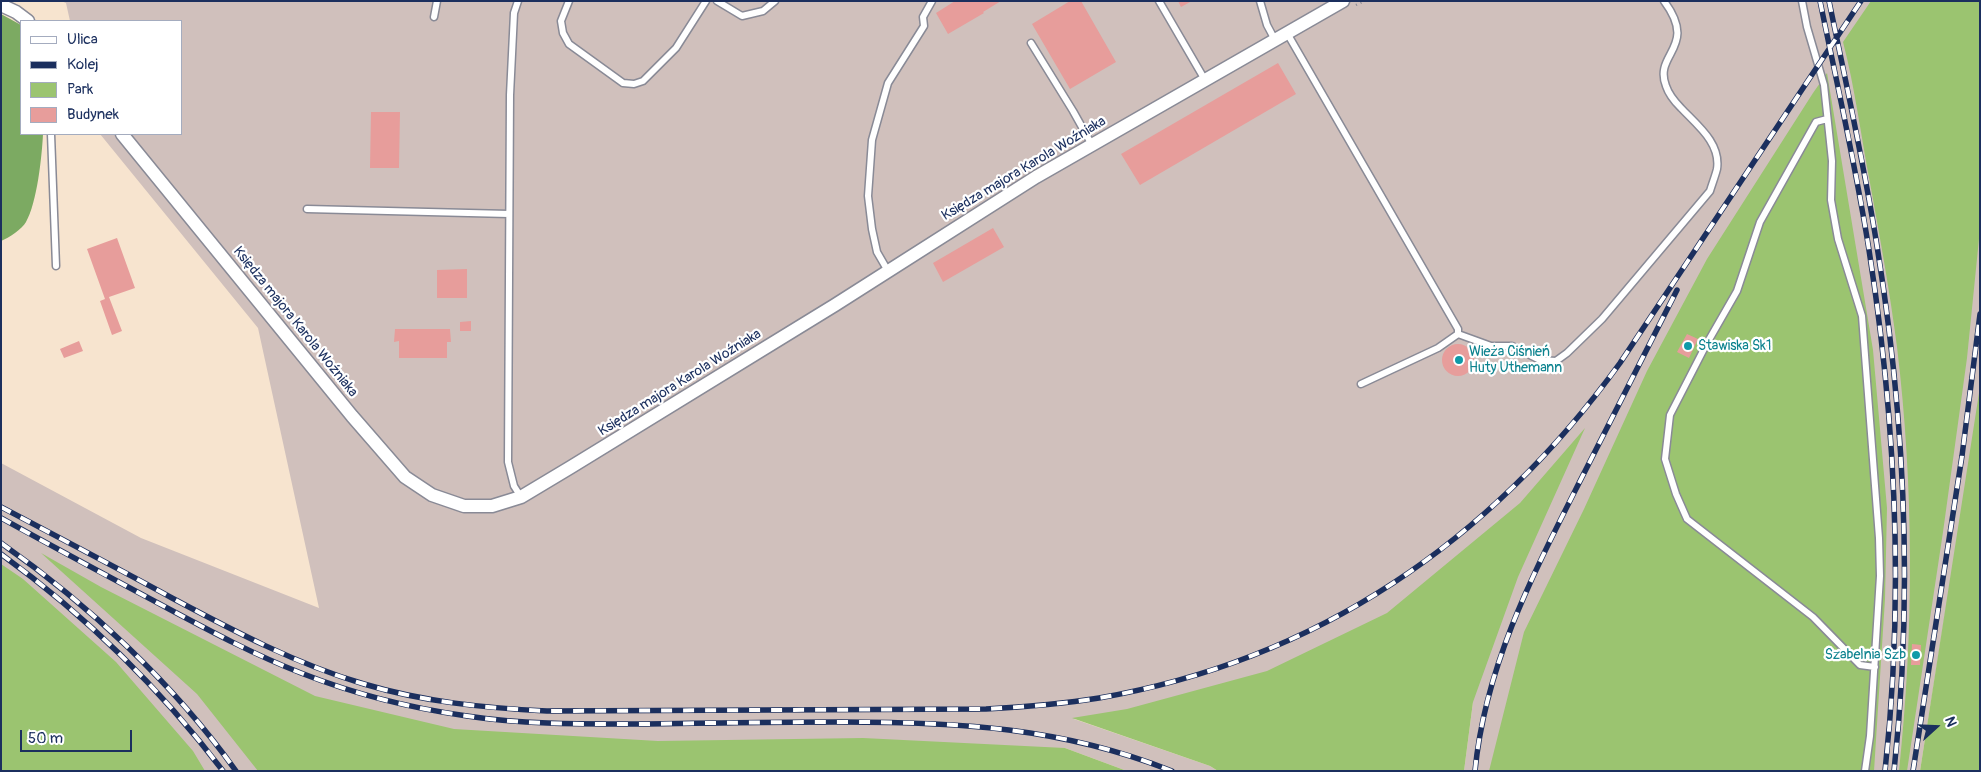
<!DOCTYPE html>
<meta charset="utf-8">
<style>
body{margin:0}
#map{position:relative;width:1981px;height:772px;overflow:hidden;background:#f7e4cf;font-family:Pangolin,sans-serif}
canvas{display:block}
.frame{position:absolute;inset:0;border:2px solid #1b2f5e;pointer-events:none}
.legend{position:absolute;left:20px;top:20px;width:162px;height:115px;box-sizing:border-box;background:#fff;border:1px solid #a4acbf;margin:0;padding:6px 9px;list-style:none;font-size:15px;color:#1b2f5e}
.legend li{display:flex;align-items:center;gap:10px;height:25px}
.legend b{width:25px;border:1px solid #a4acbf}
.north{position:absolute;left:1911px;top:702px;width:50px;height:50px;-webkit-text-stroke:4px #fff;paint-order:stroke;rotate:70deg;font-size:14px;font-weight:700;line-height:20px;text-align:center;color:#1b2f5e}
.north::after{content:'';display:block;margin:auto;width:18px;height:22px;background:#1b2f5e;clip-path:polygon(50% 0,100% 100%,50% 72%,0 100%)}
.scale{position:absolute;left:20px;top:730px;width:112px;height:22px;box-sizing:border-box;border:2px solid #1b2f5e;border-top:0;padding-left:6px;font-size:15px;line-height:18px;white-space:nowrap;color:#1b2f5e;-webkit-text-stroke:4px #fff;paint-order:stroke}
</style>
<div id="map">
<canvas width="1981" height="772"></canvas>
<div class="frame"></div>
<ul class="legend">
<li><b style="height:6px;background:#fff"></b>Ulica</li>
<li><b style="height:6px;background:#1b2f5e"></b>Kolej</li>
<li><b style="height:14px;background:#9bc470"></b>Park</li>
<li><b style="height:14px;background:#e79d9b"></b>Budynek</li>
</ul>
<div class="north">N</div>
<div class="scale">50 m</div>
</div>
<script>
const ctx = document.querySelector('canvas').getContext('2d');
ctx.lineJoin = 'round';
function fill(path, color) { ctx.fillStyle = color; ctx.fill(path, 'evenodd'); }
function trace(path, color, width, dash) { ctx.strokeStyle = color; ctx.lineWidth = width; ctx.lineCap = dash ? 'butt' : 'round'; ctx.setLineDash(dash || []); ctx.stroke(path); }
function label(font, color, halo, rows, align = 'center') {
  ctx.font = font + ' Pangolin,sans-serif'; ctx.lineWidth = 4.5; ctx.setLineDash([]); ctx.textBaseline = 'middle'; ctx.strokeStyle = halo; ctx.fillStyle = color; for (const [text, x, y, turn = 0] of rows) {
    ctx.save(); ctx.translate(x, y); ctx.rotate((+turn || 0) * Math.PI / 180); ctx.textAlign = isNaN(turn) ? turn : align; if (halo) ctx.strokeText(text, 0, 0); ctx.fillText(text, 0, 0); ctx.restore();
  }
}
fill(new Path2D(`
 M61,1H1980V423L1946,608L1920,771H1464L1473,702L1288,671L1164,707L1074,719L1210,766L1218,771H1127L1065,748L330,771H191L1,605V463L141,538L319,608L258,328L100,134H181V21H70L66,3Z`), '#d0c0bc');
fill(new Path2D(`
 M1871,1H1980V229L1967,358L1943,532L1907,771H1899C1914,631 1914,487 1897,347C1890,292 1880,238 1870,183C1861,136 1855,88 1843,42Z
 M1827,73L1873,350L1887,508L1885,599L1874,771H1489L1524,632L1584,509L1647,371L1707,259L1813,93Z
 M1979,393L1980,771H1920Z
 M1585,428L1518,577L1473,702L1464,771H1218L1210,766L1072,718L1127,709L1267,671L1387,613L1520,503Z
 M41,553L101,587L315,696L454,729L658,741L863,738L1065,748L1127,771H258L197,694Z
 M1,564L23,579L116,662L193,751L205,771H1Z`), '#9bc470');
fill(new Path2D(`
 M1,14L21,25V134H43C42,156 37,203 26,222C22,229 9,238 1,241Z`), '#7caa62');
fill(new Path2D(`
 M955,1H1001L983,12L984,13L948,34L936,13Z
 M1070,1H1081L1116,62L1070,89L1032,24Z
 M1178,1H1192L1181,7Z
 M1278,63L1296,94L1140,185L1121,154Z
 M371,112H400L399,168H370Z
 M993,228L1004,247L943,282L933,263Z
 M117,238L135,288L109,297L122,331L112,335L100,301L105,299L87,249Z
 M467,269V298H437V270Z
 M471,321V331H460V322Z
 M395,329H450L451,342H447V358H399V341L394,342Z
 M1687,334L1698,339L1689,358L1677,352Z
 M79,341L83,351L64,358L60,349Z
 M1442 360a16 16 0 1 1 32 0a16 16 0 1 1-32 0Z
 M1912,644L1921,645L1920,665H1911Z`), '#e79d9b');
const service = new Path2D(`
 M518,1L514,13L510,95L508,462L514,486L521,497
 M569,1L561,21L563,33L569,44L623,83L634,84L643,81L676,48L706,1
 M717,1L742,16L763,11L775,1
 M1159,1L1205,80
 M1260,1L1267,25L1275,40
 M1802,1L1807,27L1824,85L1832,161L1831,200L1838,239L1862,316L1879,538L1880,576L1870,736L1865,771
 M434,17L437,1
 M1287,33L1458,329V334L1438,348L1361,384
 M1031,43L1073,111L1092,145
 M1827,119L1816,122L1760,222L1737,291L1706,345L1670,415L1665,459L1676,494L1687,519L1813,617L1860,665L1875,667
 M51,134L56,266
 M307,209L509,214
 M888,271L877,252L872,229L868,196L872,140L888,83L924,26L923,17L932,1
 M1458,334L1491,346H1512L1540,360L1556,361L1567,353L1602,319L1710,191C1712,184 1715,177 1717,169C1721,143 1697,125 1681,108C1675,102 1669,95 1666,86C1653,53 1699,48 1664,1`);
const minor = new Path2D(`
 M1,5L16,12L28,21
 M122,134L352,416L405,477L432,495L464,506H492L521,497L571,467L835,305L1036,177L1343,1`);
trace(service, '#898a96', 9);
trace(minor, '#898a96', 15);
trace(new Path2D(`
 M1356,5L1364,1`), '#898a96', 2.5, [1, 4]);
trace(service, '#fff', 6);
trace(minor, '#fff', 12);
const rail = new Path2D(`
 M1820,1C1837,84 1856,167 1869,250C1896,422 1904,598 1885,771
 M1829,1C1846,83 1864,164 1877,246C1905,418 1913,597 1894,771
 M1,507C58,537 115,567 172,598C234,631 296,664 364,684C424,702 485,708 547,711L986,709C1024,707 1062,704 1099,698C1318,660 1491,541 1620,363L1861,1
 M1,518C57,549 113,579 169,609C212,632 255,655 301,673C354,694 410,708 467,716C526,725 585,724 644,724C710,723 775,722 841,722C958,722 1061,727 1172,771
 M1,543C88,604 174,684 236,771
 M1,554C85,615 160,688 223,771
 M1475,771C1485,667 1532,576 1578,485C1611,420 1644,355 1677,290
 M1913,771L1962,456L1980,314`);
trace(rail, '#1b2f5e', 5.5);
trace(rail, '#fff', 4, [11]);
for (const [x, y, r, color] of [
 [1688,346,5,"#0f9aa8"],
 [1459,360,5,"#0f9aa8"],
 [1916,655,5,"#0f9aa8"]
]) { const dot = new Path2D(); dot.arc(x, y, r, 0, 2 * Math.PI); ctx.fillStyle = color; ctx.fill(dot); trace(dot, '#fff', 2); }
label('14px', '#1b2f5e', '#fff', [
 ["Księdza majora Karola Woźniaka",1024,169,-31],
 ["Księdza majora Karola Woźniaka",295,322,51],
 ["Księdza majora Karola Woźniaka",680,383,-32]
]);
label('14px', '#0d838f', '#fff', [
 ["Stawiska Sk1",1698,346],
 ["Wieża Ciśnień",1469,352],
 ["Huty Uthemann",1469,368],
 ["Szabelnia Szb",1906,655,"right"]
], 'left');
</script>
